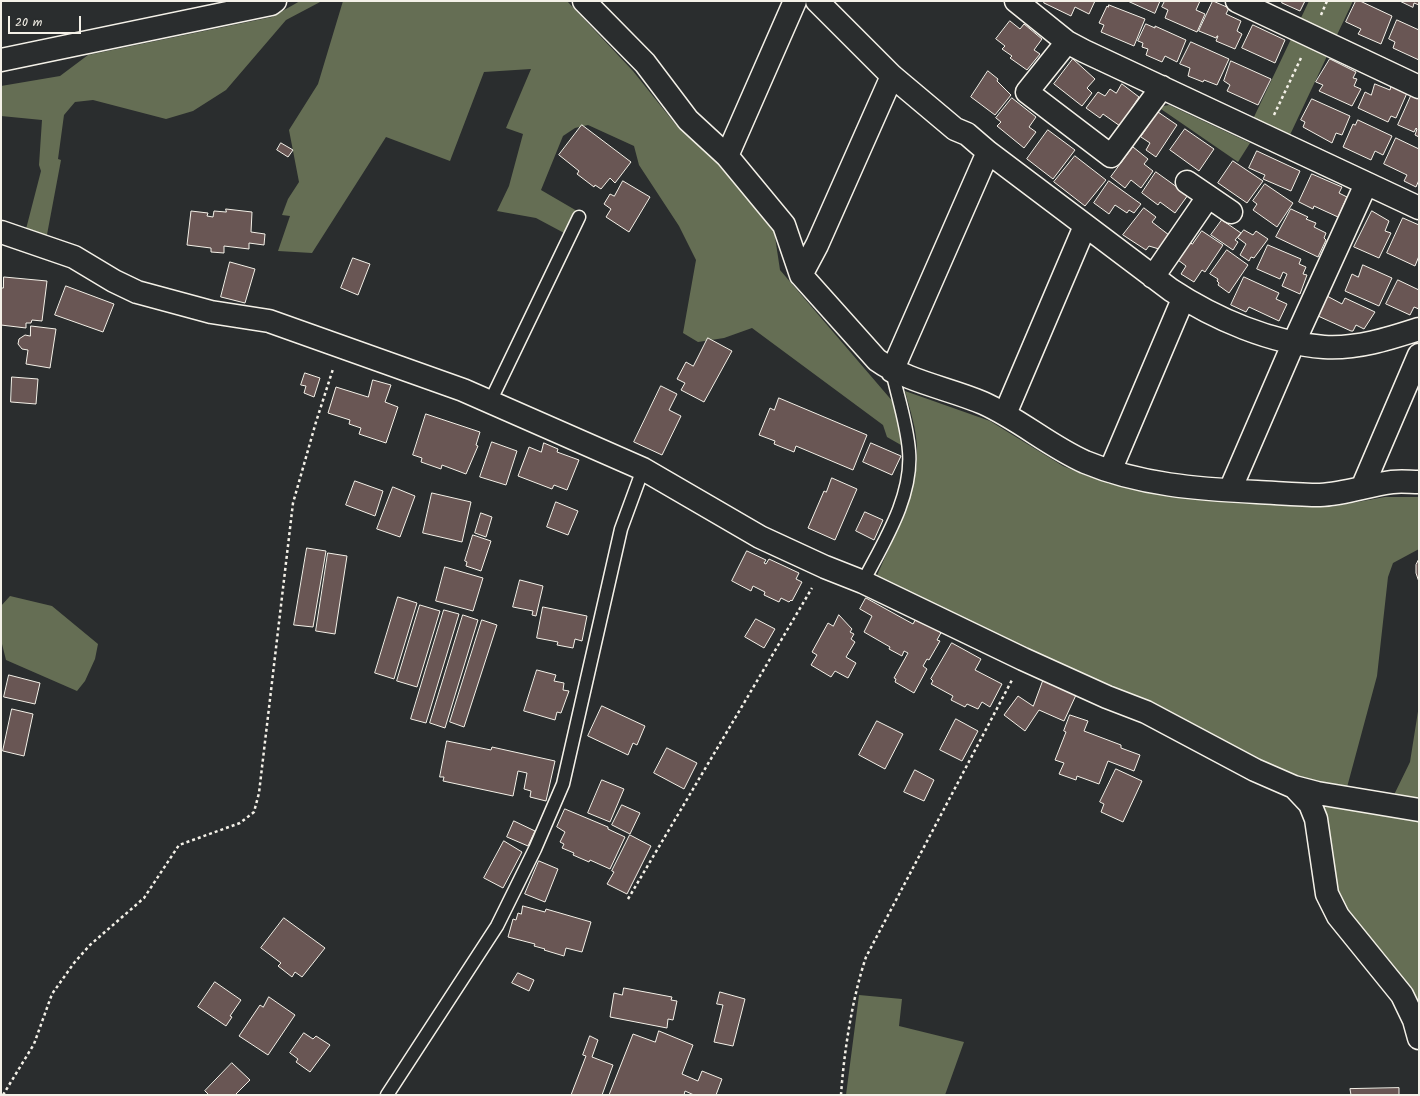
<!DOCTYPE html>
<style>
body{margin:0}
#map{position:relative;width:1420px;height:1096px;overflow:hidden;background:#2a2d2e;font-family:Kalam,sans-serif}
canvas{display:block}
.frame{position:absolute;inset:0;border:2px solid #f4f1e8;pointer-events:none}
.scale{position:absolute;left:8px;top:16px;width:73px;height:18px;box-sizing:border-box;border:2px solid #f4f1e8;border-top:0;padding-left:5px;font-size:12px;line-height:14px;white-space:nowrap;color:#f4f1e8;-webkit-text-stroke:3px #2a2d2e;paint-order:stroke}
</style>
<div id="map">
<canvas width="1420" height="1096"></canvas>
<div class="frame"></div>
<div class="scale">20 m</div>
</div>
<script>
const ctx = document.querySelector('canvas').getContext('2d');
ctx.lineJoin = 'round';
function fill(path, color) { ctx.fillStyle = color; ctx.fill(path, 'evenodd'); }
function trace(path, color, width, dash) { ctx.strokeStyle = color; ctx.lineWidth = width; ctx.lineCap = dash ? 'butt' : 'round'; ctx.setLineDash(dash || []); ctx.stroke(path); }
fill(new Path2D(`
 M300,1H322L286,20L226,90L193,111L166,119L93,100L75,102L64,115L58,159L61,160L46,240L25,233L41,171L39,165L42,120L1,116V86L60,76L88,55L272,17Z
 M343,1H567L633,71L676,125L713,158L774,230L780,270L894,403L899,418L901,445L887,437L883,425L752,328L724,338L698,342L683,333L696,260L679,226L639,165L634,146L588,125L575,128L563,136L541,190L577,211L566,234L536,218L497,211L509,186L523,134L506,128L531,69L484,72L450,161L386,137L312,253L278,251L290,216L282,215L288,199L299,182L289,130L318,84Z
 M1309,1H1353L1336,37L1300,20Z
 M1292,37L1328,54L1289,137L1253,119Z
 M1169,105L1250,143L1238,162L1158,107Z
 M905,391L990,421L1063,466L1087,476L1160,495L1330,507L1385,497H1419V549L1393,563L1388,577L1377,676L1346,791L1304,782L876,578C892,540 919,491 917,450C917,430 910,410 905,391Z
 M10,596L52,606L98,644L95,659L85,681L77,691L6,660L1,640V606Z
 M1419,705V806L1391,801L1410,762Z
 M1318,800L1419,817V1016L1363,937L1333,888Z
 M859,995L902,999L899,1026L964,1042L945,1095H846Z`), '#656e54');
const building = new Path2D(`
 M1045,1H1095L1089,14L1075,7L1071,16L1044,3Z
 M1128,1H1160L1155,13Z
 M1165,1H1200L1196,10L1205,14L1197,32L1165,18L1168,10L1162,7Z
 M1213,1L1229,8L1226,14L1241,21L1237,31L1242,34L1235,49L1216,41L1218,36H1217L1216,38L1199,31Z
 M1283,1H1305L1300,11L1282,3Z
 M1356,1H1360L1392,16L1381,44L1358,34L1361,29L1346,22Z
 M1400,1H1419V5L1414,3L1413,7Z
 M1109,5L1145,19L1134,46L1101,32L1104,25L1099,23L1107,6L1108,7Z
 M1397,20L1419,30V60L1393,48L1395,42L1389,39Z
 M1010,21L1020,29L1024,24L1042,39L1034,50L1040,54L1027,70L1010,58L1012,56L1002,49L1005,46L996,39Z
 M1146,24L1155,28V26L1186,40L1177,62L1165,56L1162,62L1146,55L1148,49L1142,47L1143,43L1138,41Z
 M1253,25L1285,40L1275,63L1242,48Z
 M1191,42L1229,59L1217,85L1204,80L1203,82L1188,76L1190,68L1180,64Z
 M1073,59L1095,79L1087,88L1092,93L1082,106L1054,84Z
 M1330,59L1356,72L1353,78L1357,79L1354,86L1361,89L1352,106L1319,91L1323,85L1316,82Z
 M1231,61L1271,79L1258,105L1227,91L1230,85L1224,81Z
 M988,71L998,79L997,81L1011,95L995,115L971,97Z
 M1122,84L1139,97L1120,126L1103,114L1100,118L1086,108L1098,92L1105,96L1110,89L1116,93Z
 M1375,84L1390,90L1391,86L1407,93L1396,118L1391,116L1388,122L1358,108L1365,92L1371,95Z
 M1411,96L1419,99V137L1415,135L1417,129L1416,128L1414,132L1398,125Z
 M1012,98L1036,117L1029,127L1036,132L1024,148L997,126L1001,122L996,118Z
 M1312,99L1350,116L1342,135L1336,133L1332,143L1303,127L1305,122L1301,120Z
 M1158,112L1177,125L1156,157L1146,150L1150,143L1141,137Z
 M1358,120L1392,136L1383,155L1375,151L1371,160L1343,147L1353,124L1355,125Z
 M582,125L631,162L615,183L610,178L601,189L595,185L594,187L577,174L579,171L559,155Z
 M1185,129L1214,149L1199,171L1170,150Z
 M1048,130L1075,150L1053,179L1027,159Z
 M1396,138L1419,149V180L1416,187L1404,181L1407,175L1384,164Z
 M281,143L293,150L288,157L277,150Z
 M1133,147L1148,159L1144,164L1153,171L1141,188L1131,180L1125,188L1111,177Z
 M1257,151L1300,171L1291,191L1263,179L1265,175L1249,168Z
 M1075,156L1106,180L1085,206L1054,182Z
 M1233,161L1263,181L1247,203L1218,183Z
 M1156,172L1188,195L1175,213L1160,202L1158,205L1142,193Z
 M1312,174L1342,187L1339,193L1347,197L1338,217L1314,206L1313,209L1299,202Z
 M623,181L650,197L629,232L606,217L611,209L604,204L610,194L614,196Z
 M1109,181L1141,204L1134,213L1129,210L1127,213L1115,205L1109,214L1094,203Z
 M1265,184L1293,203L1277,227L1253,210L1257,204L1253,201Z
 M1144,208L1156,217L1152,222L1169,235L1159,249L1149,246L1146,250L1123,235Z
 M226,209L252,212L251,232L265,234L264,245L249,243V249L224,246V253L211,252V248L187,245L191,211L208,213L207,216L213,217L214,211L226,212Z
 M1291,209L1308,217L1306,219L1316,223L1314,227L1326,233L1324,238L1326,240L1318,257L1276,237Z
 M1372,211L1389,221L1385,231L1391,233L1379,258L1354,247Z
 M1403,218L1419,225V256L1415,266L1387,253Z
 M1222,220L1241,233L1235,240L1238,242L1233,250L1211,235Z
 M1244,230L1253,235L1256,231L1268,239L1254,258L1251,257L1249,261L1240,255L1246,244L1238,238Z
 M1202,231L1223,245L1205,272L1202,270L1194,282L1181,274L1186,266L1178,260L1190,242L1192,244Z
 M1268,245L1301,259L1299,264L1306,267L1303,274L1307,275L1300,294L1282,286L1287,274L1283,272L1280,279L1257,269Z
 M1227,250L1248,265L1229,293L1218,285L1219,283L1217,281L1218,279L1210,274Z
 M353,258L370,264L358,295L341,288Z
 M230,262L255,269L245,303L221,297Z
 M1363,265L1392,278L1379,306L1345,291L1352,274L1358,277Z
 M4,277L47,281L42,321L32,320L31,323H26V328L1,325V288H3Z
 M1244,277L1279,293L1276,299L1287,304L1279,321L1249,307L1246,312L1231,305Z
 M1398,280L1419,290V309L1414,307L1410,315L1386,304Z
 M66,286L114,304L103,332L55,315Z
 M1327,296L1342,304L1345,298L1375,312L1364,329L1356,325L1353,331H1351L1318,316Z
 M31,326L56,329L50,368L26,364L28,350L22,349L18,344L19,339L25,335L30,336Z
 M708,338L732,351L704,402L681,390L685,383L677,379L686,362L693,366Z
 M305,373L320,378L314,397L304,393L306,386L301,385Z
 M12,377L38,379L36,404L11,402Z
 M373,380L391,385L385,402L398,407L386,443L359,434L361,428L349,424L350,420L328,413L336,387L368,397Z
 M661,386L677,394L669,410L681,416L662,455L634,442Z
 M779,398L867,435L853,470L796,446L794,452L774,444L775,441L759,435L770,408L774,410Z
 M426,414L480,432L476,445L478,446L466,474L442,465L441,469L421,462L422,458L413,455Z
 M492,442L517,451L506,485L480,477Z
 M544,443L558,449L557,452L579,460L567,490L554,485L552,489L518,476L529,447L541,452Z
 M871,443L901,456L892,475L863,462Z
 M832,478L857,489L835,540L808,528L824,491L826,492Z
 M355,481L383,491L375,516L346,505Z
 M393,487L415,496L400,537L377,529Z
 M432,493L471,502L462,542L423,533Z
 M556,502L578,511L568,535L547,527Z
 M865,512L883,520L874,540L856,531Z
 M481,513L492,517L486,537L475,533Z
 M473,535L491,541L481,571L466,566L467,562L465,561Z
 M307,548L326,551L313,627L294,625Z
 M747,551L766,560L764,563L766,564L769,559L799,573L796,579L802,582L792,601L791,600L789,602L781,598L779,602L764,595L765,592L753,586L751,591L732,581Z
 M328,553L347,556L335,634L316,631Z
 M1419,559V582L1416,573V565Z
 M445,567L483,578L473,611L436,601Z
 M520,580L543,586L536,616L532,615L533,611L513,607Z
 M398,597L417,603L394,679L375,673Z
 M866,598L913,624L918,615L943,629L937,640L940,641L929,660L927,659L923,666L927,669L914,693L895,682L896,679L894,678L908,653L904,651L902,656L889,649L890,647L864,632L872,616L860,609Z
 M420,605L440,611L417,687L397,681Z
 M543,607L587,616L582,641L575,639L573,648L557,645L558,642L537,638Z
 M444,610L459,614L426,723L411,719Z
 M463,615L478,620L445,728L430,723Z
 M839,615L852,629L850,632L854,634L851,639L855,642L846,657L856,663L848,678L835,671L831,677L811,665L817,655L812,652L828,623L833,626Z
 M756,619L775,629L764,648L745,637Z
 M482,620L497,625L464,727L450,722Z
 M952,643L981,659L975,670L1002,684L990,707L982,702L978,709L967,704L965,707L951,700L953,696L931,684L933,681L931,679Z
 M537,670L556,675L554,681L564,683L563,690L569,691L561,713L557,712L555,720L524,711Z
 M9,675L40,683L35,704L4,697Z
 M1043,681L1076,695L1064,721L1039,710L1025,731L1004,715L1018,696L1033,706Z
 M602,706L645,726L637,745L633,743L628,755L588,736Z
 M12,709L33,714L24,756L3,751Z
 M1070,715L1088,721L1084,731L1121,745V748L1140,755L1134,771L1108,761L1099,784L1077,776L1076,780L1059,774L1064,763L1055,760L1066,732L1064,731Z
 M956,719L978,731L962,761L940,750Z
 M877,721L903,734L885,769L859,755Z
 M447,741L491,750L492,747L555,761L546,801L530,797L531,791L524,789L527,773L518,771L513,796L443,781L444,777H440Z
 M667,748L697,763L684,789L654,773Z
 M1116,769L1142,781L1123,822L1101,812L1104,804L1100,802Z
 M915,770L934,780L924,801L904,792Z
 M602,780L624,789L610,822L588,813Z
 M622,805L640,813L630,834L612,825Z
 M565,809L608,827V829L625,837L610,869L590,860L589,862L573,855L574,853L562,848L564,844L560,842L565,832L557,827Z
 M514,821L535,831L528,846L507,837Z
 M630,835L651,846L627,894L607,884L614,872L612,871Z
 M504,841L522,852L503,888L484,878Z
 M539,861L558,869L545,902L525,894Z
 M523,906L545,912L546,909L591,922L582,952L566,948L564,956L544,950L545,949L534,946L535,944L508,937L513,919L516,920L518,913L521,914Z
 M284,918L325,948L302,977L295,972L292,977L278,966L281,963L261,948Z
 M518,973L534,980L529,991L512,983Z
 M215,982L241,1000L230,1016L232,1017L226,1026L198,1007Z
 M624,988L672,997L671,1000L677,1001L673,1020L668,1019L667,1028L610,1017L614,993L622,995Z
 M720,992L745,999L733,1046L714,1042L723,1005L717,1004Z
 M269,997L295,1015L268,1055L239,1036L260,1005L263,1007Z
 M659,1031L693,1045L682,1074L698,1081L702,1071L722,1079L716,1095H694L685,1091L684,1095H609L633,1034L655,1042Z
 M304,1033L313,1039L316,1036L330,1045L310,1072L296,1062L298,1059L290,1053Z
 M590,1036L598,1040L592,1057L613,1065L602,1095H571L586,1056L583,1055Z
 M232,1063L250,1080L235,1095H209L205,1091Z
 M1399,1088V1095H1351L1350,1089Z`);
fill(building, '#695654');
trace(building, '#f4f1e8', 1);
const service = new Path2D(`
 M490,402L579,217
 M863,582C883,543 913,497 909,451C907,424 898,398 892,371
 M387,1095L497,926L535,849L563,784L621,529L643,469`);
const minor = new Path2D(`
 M584,1L645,63L688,120L727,156L784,225L801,275L877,360C908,382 948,388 983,403C1019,419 1049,446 1085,462C1140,485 1198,489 1257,492C1278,493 1299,495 1320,495C1345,494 1368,485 1392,482C1401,481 1410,482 1419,482
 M817,1L892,76L955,129L967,134L988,152L1171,290C1215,319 1271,343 1324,347C1357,349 1388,339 1419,329
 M1016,1L1067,42L1084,51L1419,208
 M1237,1L1419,87
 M1067,42L1027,92L1111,156L1162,87
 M1,60L271,4L275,1
 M727,156L795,1
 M1187,182L1231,212
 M1,232L74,257L114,281L137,292L211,312L269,321L463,390L643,469L760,537L825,567L863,582L1023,659L1107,697L1146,712L1255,770L1294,787L1310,804L1316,819L1327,894L1338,916L1402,995L1414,1020L1419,1038
 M801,275L817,245L892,76
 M1153,277L1208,197
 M892,371L988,152
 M1005,414L1085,226
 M1110,471L1183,299
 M1362,488L1419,355
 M1230,490L1294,342L1366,184
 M1294,787L1317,793L1419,810`);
trace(service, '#f4f1e8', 15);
trace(minor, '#f4f1e8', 25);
trace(new Path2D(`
 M1321,15L1327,1
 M1274,115L1301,58
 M628,899L812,588
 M3,1095L34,1044L52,994L74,963L90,945L144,898L179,845L240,823L254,812L259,793L293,503L316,422L333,369
 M841,1095C844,1052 852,999 866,957L1012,680`), '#f4f1e8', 2.5, [3, 3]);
trace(service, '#2a2d2e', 12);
trace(minor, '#2a2d2e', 22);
</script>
